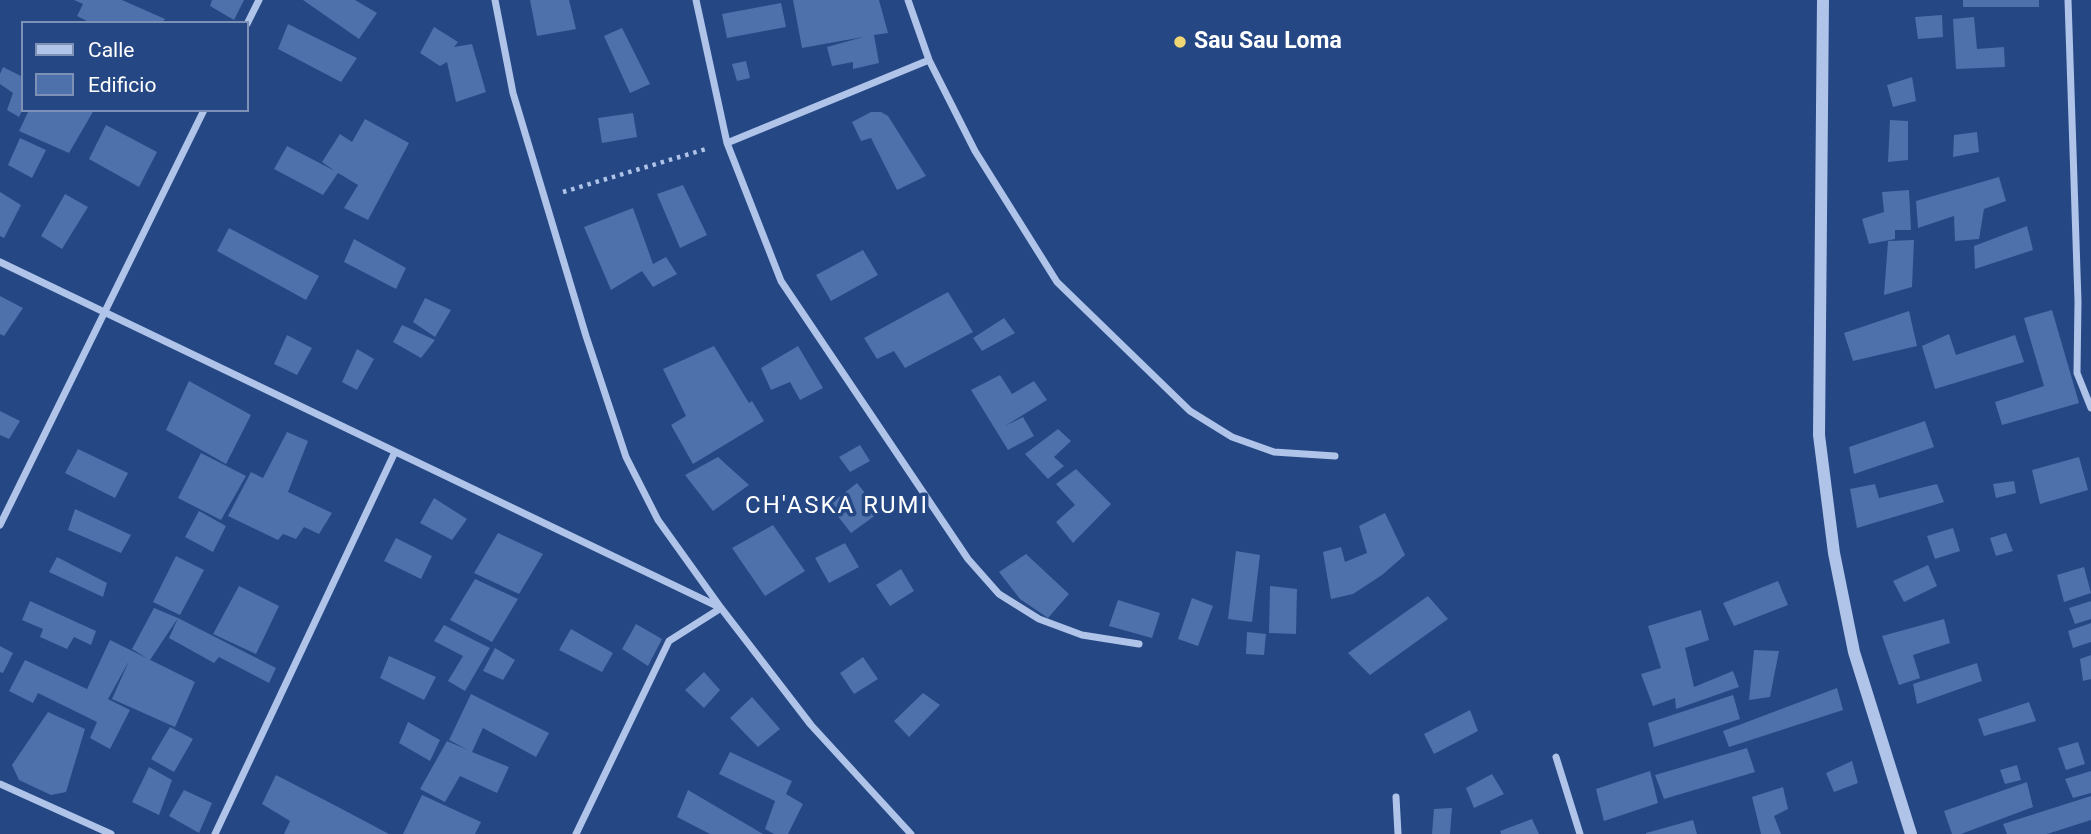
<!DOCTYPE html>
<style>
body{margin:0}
#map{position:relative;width:2091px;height:834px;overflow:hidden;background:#254784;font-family:Roboto,sans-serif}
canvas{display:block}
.legend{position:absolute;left:21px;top:21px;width:228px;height:91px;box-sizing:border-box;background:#254784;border:2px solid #7c91b5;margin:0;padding:9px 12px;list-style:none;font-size:21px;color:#fff}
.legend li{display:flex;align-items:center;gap:14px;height:35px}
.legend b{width:35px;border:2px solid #7c91b5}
</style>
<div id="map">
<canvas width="2091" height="834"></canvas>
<ul class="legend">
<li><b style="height:9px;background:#afc4e8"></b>Calle</li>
<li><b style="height:19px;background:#4e70ab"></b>Edificio</li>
</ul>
</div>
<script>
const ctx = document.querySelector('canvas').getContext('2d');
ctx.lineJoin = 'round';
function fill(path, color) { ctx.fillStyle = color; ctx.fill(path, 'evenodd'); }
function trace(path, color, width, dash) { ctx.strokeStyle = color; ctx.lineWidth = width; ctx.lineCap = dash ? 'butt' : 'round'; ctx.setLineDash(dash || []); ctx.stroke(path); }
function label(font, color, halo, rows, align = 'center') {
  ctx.font = font + ' Roboto,sans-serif'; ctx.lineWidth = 7; ctx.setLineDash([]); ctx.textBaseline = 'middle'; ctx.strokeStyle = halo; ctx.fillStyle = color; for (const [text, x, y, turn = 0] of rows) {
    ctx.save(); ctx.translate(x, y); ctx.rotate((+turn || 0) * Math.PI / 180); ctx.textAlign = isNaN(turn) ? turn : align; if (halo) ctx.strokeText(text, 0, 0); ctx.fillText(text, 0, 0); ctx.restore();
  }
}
fill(new Path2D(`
 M74,0H122L165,19L162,23H91L77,16L83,4Z
 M212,0H244L234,20L210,6Z
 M303,0H355L377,13L359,39Z
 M530,0H569L576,29L537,36Z
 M793,0H879L888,33L874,35L879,63L853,69V62L832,66L827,47L863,37L802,48Z
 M1963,0H2039V7H1963Z
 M781,3L786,27L727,38L722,14Z
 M1942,15L1943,37L1918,39L1915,17Z
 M1974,17L1977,49L2004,47L2005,67L1956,69L1953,19Z
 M288,24L357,58L341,82L278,49Z
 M434,27L458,42L454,47L472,44L486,92L456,102L447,62L440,66L420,53Z
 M622,28L650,84L630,93L604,36Z
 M746,61L750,78L737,81L732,64Z
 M3,67L23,77V109L19,117L7,110L13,93L0,84V74Z
 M1912,77L1916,101L1893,107L1887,85Z
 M29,110H94L69,153L19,131Z
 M871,112H881L888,116L926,176L897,190L871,138L861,141L852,122Z
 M633,113L637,137L602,143L598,118Z
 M365,119L409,143L368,220L344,208L358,185L338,173L323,195L274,169L287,146L335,171L322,162L340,134L352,142Z
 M1890,120L1908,121V160L1888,162Z
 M106,125L157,152L139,187L89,159Z
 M1977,132L1979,152L1953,157L1954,135Z
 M20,138L46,150L32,178L8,165Z
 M1999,177L2006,201L1984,209L1979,239L1955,241L1954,216L1918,228L1916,201Z
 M683,185L707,235L680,248L657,194Z
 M1909,190L1911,230H1895V239L1869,244L1862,219L1884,212L1882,192Z
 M0,192L21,205L4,238L0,236Z
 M65,194L88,207L62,249L41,236Z
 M633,208L653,264L666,257L677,274L653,287L642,271L611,290L584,227Z
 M2027,226L2033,250L1975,269L1974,246Z
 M229,228L319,276L306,300L217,251Z
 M354,239L406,268L396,289L344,262Z
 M1914,240L1912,287L1884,295L1888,241Z
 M863,250L878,275L831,301L816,275Z
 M948,292L973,332L905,368L894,351L877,359L864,338Z
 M0,296L23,308L4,336L0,334Z
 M425,298L451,310L435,337L413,322Z
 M2052,310L2079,403L2002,425L1995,402L2044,386L2024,318Z
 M1909,311L1917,346L1853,361L1844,333Z
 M1004,318L1015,333L982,351L973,338Z
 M402,325L435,340L421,358L393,342Z
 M1949,334L1956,355L2015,335L2024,362L1935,389L1922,346Z
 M287,335L312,348L297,375L274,364Z
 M714,346L749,403L752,401L764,421L693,464L671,425L686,416L663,369Z
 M798,346L823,388L800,400L790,382L771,390L761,368Z
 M357,349L374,359L357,390L342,382Z
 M1000,375L1012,394L1034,381L1047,400L1005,426L1023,417L1034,436L1008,450L971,390Z
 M189,381L251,415L226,464L166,430Z
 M0,411L20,421L9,439L0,435Z
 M1925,421L1934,447L1854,474L1849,447Z
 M1058,429L1071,441L1054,457L1064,466L1048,479L1025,454Z
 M287,432L308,441L288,492L332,513L319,534L304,527L296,539L283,534L278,540L228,516L251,472L263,478Z
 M860,445L870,461L850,472L839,457Z
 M78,449L128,473L115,498L65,473Z
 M201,453L246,476L221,520L178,498Z
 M718,457L749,485L713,511L685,475Z
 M2079,457L2088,490L2040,504L2032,470Z
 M1076,469L1111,504L1073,543L1056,522L1075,505L1056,484Z
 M2014,481L2016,493L1996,498L1993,484Z
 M857,483L880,512L851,533L829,505Z
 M1875,484L1879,498L1937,484L1944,502L1857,528L1850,489Z
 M434,498L467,519L452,540L420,523Z
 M75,509L131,535L121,553L68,530Z
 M199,511L226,526L213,552L185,537Z
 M1385,513L1405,555L1382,575L1353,594L1331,599L1323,552L1341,547L1345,562L1367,553L1359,526Z
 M773,525L805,571L765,596L732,548Z
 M1953,528L1960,551L1935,559L1927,536Z
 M498,533L543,554L519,594L474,573Z
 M2006,533L2013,551L1996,556L1990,538Z
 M396,538L432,556L421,579L384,561Z
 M845,543L859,567L829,583L815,558Z
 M1236,551L1260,555L1252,622L1228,619Z
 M1026,554L1069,594L1048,618L1020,599L999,572Z
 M176,556L204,570L180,615L153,602Z
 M57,557L107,583L103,597L49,572Z
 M1928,565L1937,586L1904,602L1893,581Z
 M2084,567L2091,593L2064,602L2057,575Z
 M901,569L914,591L890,606L876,585Z
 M475,579L518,599L492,642L450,620Z
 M1778,581L1788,605L1734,626L1723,603Z
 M239,586L279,606L256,654L213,634Z
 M1270,586L1297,589L1296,634L1269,633Z
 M1428,596L1448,619L1370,675L1348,653Z
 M1192,598L1213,606L1198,646L1178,639Z
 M1118,600L1160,613L1152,638L1109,626Z
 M30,601L96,631L91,645L74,637L67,649L40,637L43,629L22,620Z
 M2091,601V619L2075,624L2069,608Z
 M154,608L178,618L276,668L269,683L219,657L214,663L169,638L178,618L150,660L132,649Z
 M1701,610L1709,640L1685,648L1694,687L1733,671L1739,687L1676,709L1675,698L1653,706L1641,674L1661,668L1648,626Z
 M1944,619L1950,643L1913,655L1920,678L1899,685L1882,636Z
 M2091,623V642L2073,648L2068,631Z
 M636,624L662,639L648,666L622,649Z
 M444,625L490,648L465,691L448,681L463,656L434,641Z
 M571,629L613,653L602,672L559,650Z
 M1247,632L1266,634L1264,655L1246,654Z
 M110,640L195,682L175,727L112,699L129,661L108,699L130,710L110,749L90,738L97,722L38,693L33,703L9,691L25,660L87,689Z
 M0,646L13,653L3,673L0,672Z
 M495,648L515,660L503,680L483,671Z
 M1754,650L1779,651L1770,697L1749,700Z
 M2091,655V679L2083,681L2080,659Z
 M389,656L436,677L424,700L380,678Z
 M863,657L878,679L854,694L840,673Z
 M1977,663L1982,681L1917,704L1913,684Z
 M704,672L720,690L704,708L685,690Z
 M1837,688L1843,710L1729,747L1723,731Z
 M923,693L940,705L909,737L894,721Z
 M471,694L549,733L536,757L483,728L472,752L509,767L497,793L460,776L445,802L420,789L447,741L468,750L449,740Z
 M1733,695L1740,719L1654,747L1648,723Z
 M752,697L780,729L758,747L730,718Z
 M2029,702L2036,721L1984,736L1978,719Z
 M1470,710L1478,731L1434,754L1424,734Z
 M48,712L85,729L66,792L51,795L19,780L12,765Z
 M408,722L440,740L430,761L399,743Z
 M170,727L193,739L174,772L151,759Z
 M2078,742L2085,764L2066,770L2058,748Z
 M1747,748L1755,772L1664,799L1655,775Z
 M730,752L792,781L786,794L803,804L788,834H774L765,829L775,801L719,774Z
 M1852,761L1858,783L1834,792L1826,773Z
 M2017,765L2021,780L2005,784L2000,770Z
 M149,767L172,780L159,815L132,802Z
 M1650,771L1658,803L1604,821L1596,789Z
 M2091,771V793L2073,798L2065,779Z
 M1492,774L1504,794L1474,808L1466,788Z
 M276,775L340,808L389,834H284L290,821L262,804Z
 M2027,782L2033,807L1961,834H1952L1944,811Z
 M1783,787L1788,809L1774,816L1781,834H1761L1752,797Z
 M184,790L212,803L199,833L169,816Z
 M688,790L763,834H710L677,817Z
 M422,795L481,822L475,834H403Z
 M2091,796V820L2047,834H2007L2003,824Z
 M1452,808L1450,834H1432L1434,809Z
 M1532,819L1539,834H1501L1500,831Z
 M1693,820L1697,834H1646V833Z`), '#4e70ab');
trace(new Path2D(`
 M563,192L706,149`), '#afc4e8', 4.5, [3.5, 5]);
trace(new Path2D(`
 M495,0L513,93L586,336L626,457L658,520L721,608L811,725L911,834
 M696,0L727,143L781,281L968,559L999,594L1039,619L1082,635L1139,644
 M908,0L929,60L975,151L1057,282L1190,411L1232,437L1274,452L1335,456
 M2068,0L2078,301L2077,373L2091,408
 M247,24L259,0
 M727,143L929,60
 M0,262L719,607
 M0,525L204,110
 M1556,757L1580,834
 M0,784L111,834
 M1396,797L1398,834
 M215,834L395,452
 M576,834L669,641L721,608`), '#afc4e8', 7);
trace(new Path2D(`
 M1823,0L1819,435L1834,553L1854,652L1911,834`), '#afc4e8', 12);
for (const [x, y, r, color] of [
 [1180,42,7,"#f1d773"]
]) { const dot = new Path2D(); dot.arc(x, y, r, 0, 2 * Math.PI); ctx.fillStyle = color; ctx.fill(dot); trace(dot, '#254784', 2.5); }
label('bold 23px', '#fff', '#254784', [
 ["Sau Sau Loma",1194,42]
], 'left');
ctx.letterSpacing = '2px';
label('24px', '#fff', '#254784', [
 ["CH'ASKA RUMI",837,507]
]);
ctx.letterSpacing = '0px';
</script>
